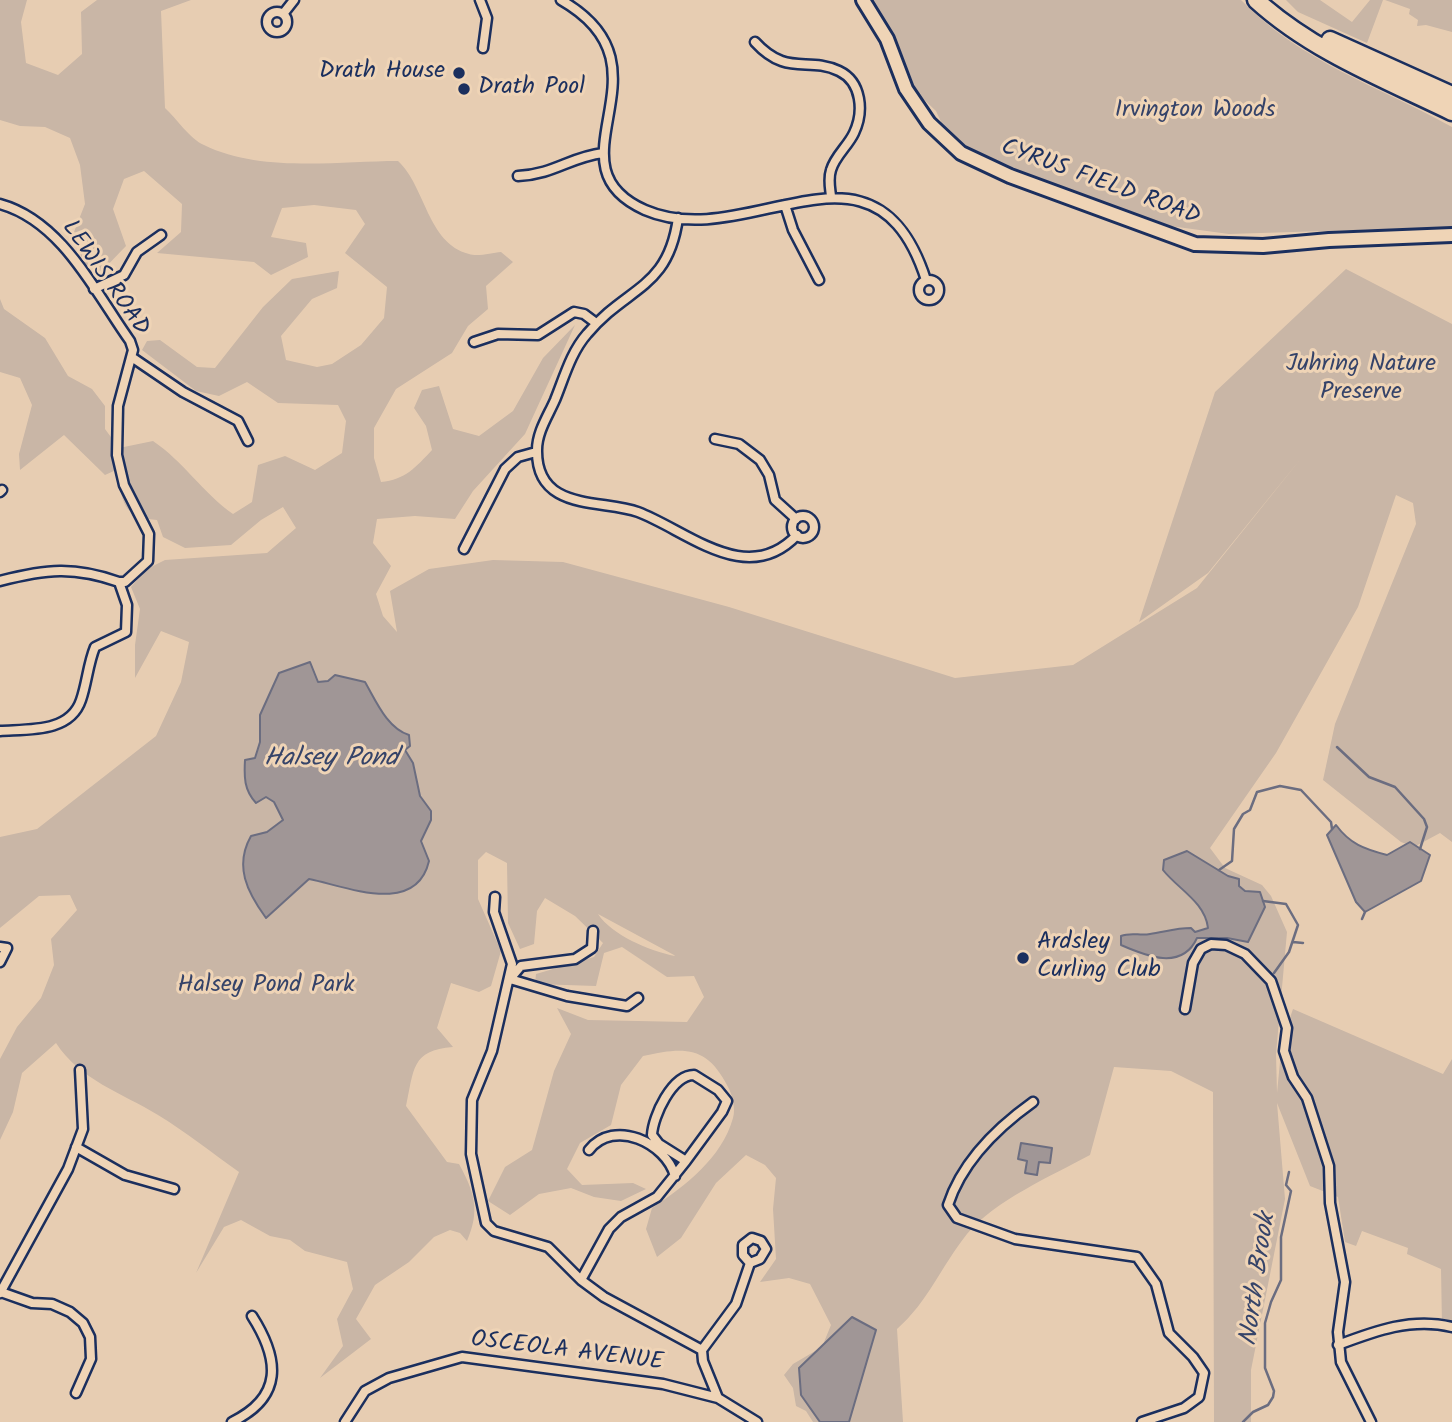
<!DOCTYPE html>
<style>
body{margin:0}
canvas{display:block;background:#e7cdb2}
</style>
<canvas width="1452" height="1422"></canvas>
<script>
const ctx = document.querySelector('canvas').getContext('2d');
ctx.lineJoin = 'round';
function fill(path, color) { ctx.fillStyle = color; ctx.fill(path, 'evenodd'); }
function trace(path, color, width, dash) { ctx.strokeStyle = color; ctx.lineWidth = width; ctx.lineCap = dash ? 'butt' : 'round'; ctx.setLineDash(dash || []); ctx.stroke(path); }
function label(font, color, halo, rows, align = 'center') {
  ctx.font = font + ' Kalam,sans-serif'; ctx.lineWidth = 6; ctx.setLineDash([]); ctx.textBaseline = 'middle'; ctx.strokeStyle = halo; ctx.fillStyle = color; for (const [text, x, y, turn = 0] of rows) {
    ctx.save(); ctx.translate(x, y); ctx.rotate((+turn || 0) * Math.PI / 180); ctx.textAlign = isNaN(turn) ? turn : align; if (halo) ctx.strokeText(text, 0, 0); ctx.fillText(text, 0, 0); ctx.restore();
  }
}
fill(new Path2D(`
 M0,0H27L21,22L26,63L58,75L82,54L81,12L97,0H191L161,11L165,108C177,119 190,139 204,145C261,173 338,161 398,161C426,187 427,243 469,254C477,257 492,253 501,252L513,262L486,286L488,309L468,326L452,353L396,389L374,428V458L381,482C405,480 416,467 432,450L426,426L414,408L422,390L439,386L453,429L479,436L513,411L543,358L575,325L525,434L473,491L455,519L415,516L377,519L373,543L391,566L376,594L383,616L397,632L390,591L429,569L493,560L563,562L729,607L955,678L1073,665L1197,588L1303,456L1208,573L1139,622L1215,392L1346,269L1452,324V842L1440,833L1414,847L1401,842L1323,780L1335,724L1416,524L1413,503L1396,495L1358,607L1276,753L1210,848L1225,868L1262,885L1271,896L1287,932L1276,1054L1277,1093L1282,1041L1293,1009L1443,1074L1452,1059V1327L1442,1325L1441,1269L1407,1254L1408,1248L1362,1231L1356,1246L1345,1242L1338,1197L1310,1186L1277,1103L1285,1199L1251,1370V1422H1214L1213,1092L1171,1071L1114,1067L1090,1155C1053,1175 994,1201 967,1234C942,1265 928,1302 897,1329L903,1422H813L806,1411L796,1406L793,1388L784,1375L793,1364L822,1347L831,1325L810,1284L789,1278L760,1282L776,1259L773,1209L776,1178L765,1165L746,1155L716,1183L681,1238L657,1257L646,1229L652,1208C685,1186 722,1158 733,1118C736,1109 732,1094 728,1087C707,1045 684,1047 643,1056L621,1085L611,1125L580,1143L567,1169L582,1185L633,1183L646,1189L621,1201L594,1197L571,1188L539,1194L510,1215L488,1201L505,1167L532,1150L554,1071L571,1034L557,1008L588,1020L687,1022L704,997L694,976L667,977L622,947L604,953L596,986L535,984L536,974L594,957L603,943L575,916L545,898L537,911L534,944L520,949L508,923L507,863L486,852L478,860V899L501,951L491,986L479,992L451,983L437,1028L453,1047C411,1050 414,1070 406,1106L447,1162L459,1164C475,1193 480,1211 467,1241L460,1233L450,1230L434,1237L409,1262L375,1285L356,1319L371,1339L320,1378L343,1346L337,1319L353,1289L347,1262L305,1251L290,1240L270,1236L241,1220L224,1227L196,1273L239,1172C212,1153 186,1132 158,1115C122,1093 80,1080 56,1043L22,1073L13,1112L0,1140V1059L17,1027L41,998L54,965L51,939L77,910L70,895L39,896L0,928V837L37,829L156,736L181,682L189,642L161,631L135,678V645L140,609L131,587L147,569L165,560L267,553L296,528L283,507L261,520L231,545L185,548L163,537L157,520C120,517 124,501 116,470L105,475L64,435L20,470L19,454L32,405L20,378L0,372V299L4,309L45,338L68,376L92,389L105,406V429L119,448L153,441C183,461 203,493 233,514L252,502L258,465L285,456L315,470L342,453L346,421L338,405L278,403L247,382L219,396L196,391L142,350L147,341L160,340L197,367L215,368L263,307L292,279L339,271L337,288L312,299L281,336L286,360L317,367L332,364L361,345L384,318L387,287L345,253L365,224L356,210L314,205L282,208L271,237L306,243L308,257L271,275L254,262L157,253L181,232L182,204L144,171L124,179L113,209L126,246L99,274L83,262L74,232L85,204L80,165L70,138L45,127L20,126L0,120ZM598,914L674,955L675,956C649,951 612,935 598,914Z
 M871,0H1241C1301,62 1378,86 1452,127V227L1229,234L1170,226L1041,182L1006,164L974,153L943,126L936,111L917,93L898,44Z
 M1286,0H1320L1352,22L1370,0H1383L1367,43L1298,12Z
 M1385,0H1452V32L1426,25L1417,26L1418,20L1409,14L1410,9Z`), '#c9b6a6');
const water = new Path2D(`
 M310,662L318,682L328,681L335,675L365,682C376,701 387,728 409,735L410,746L405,750L413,763L420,796L431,811V820L421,841L429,861C416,917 345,886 309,879L266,918C247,892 234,866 251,836L267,832L283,820L274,802L266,797L256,803C244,790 244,777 245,760L255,758L260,742V715L279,673Z
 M1336,825C1350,844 1364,849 1387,855L1410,842L1430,855L1421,881L1365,912L1356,902L1327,835Z
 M1187,851L1228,876L1239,879V886L1245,891L1260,892L1265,907L1248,942L1227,938H1197C1182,971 1146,956 1121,945V936C1131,932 1140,936 1150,934C1164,932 1176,928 1191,928L1195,932L1208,928C1205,902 1178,889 1163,870L1164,860Z
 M1021,1143L1052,1148L1050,1163L1039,1162L1037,1175L1025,1173L1027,1161L1018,1159Z
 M852,1317L876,1330L849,1422H820L801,1395L799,1368Z`);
fill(water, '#a09696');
trace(water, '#6b6d80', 2);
trace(new Path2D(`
 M1337,747L1369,777L1395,787L1424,819L1427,827L1420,849
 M1219,870L1232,861L1234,829L1243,814L1250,810L1257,792L1280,786L1301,790L1331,822L1332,829
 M1263,901L1286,904L1298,925L1289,952L1274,973
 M1362,919L1365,912
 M1293,942L1303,943
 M1243,1422L1253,1412L1268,1405L1273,1397L1274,1391L1265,1368V1323L1271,1302L1281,1280V1237L1291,1191L1286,1185L1289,1172`), '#6b6d80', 2.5);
const street = new Path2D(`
 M480,0L487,18L483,48
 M561,0C680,68 542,164 645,210C749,255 874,118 926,280
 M267 22a10 10 0 1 1 20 0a10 10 0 1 1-20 0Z
 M283,14L294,0
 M755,42C787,77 807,56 839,71C862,82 864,112 854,133C848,146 835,156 831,170C828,179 830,187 831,196
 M518,176C555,174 570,157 603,153
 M0,204C62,221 95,292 130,341L133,350L118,406L117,455L124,485L149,534L148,561L125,582H119
 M785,205L793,230L819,280
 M678,218C668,290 627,286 587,334C571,352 564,378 555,400C548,416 537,432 537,450C536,512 602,499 638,512C688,531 747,588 797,535
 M919 290a10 10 0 1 1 20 0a10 10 0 1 1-20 0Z
 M94,289L124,275L137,252L161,235
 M474,342L498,334L538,335L574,312L584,314L596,323
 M133,358L183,392L238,421L248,441
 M715,439L739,444L760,460L769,475L775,500L796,519
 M0,492L2,490
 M792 527a11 11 0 1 1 22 0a11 11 0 1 1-22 0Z
 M464,549L505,469L518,457L536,452
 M0,581C46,569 74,566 119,582
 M0,731C28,729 70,733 81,700C87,683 88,664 95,647L126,632L127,605L119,582
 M495,897L494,912L512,964L492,1051L472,1100L471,1154L486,1223L494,1231L548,1247L581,1280L604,1297L702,1350L703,1361L718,1398
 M0,947L7,948L0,962
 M510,979L567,996L627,1006L638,998
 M510,979L521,966L575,959L592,948L593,931
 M1185,1009L1193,963L1201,949L1211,944L1226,945L1245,954L1271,981L1287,1028L1284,1051L1293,1077L1307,1098L1329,1166L1330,1203L1345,1282L1338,1332L1341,1362L1371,1422
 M694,1075L718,1090L727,1101L722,1112L686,1161L659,1144L652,1135C653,1116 672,1075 694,1075Z
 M1033,1102C998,1127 962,1162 948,1205L957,1218L1015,1239L1137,1257L1156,1284L1169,1333L1193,1357L1204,1373L1199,1397L1184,1408L1142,1422
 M76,1147L125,1175L174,1189
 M589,1150C614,1118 666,1143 675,1176
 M581,1280L609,1229L621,1217L657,1197L686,1161
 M1,1292L32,1303L52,1304L70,1312L83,1323L90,1337L91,1359L76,1393
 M0,1293L68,1169L83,1129L80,1070
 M1338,1345C1375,1331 1412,1317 1452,1327
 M702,1350L736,1304L750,1263L743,1255V1245L752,1238L761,1241L766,1249L760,1259L750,1263
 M232,1422C283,1397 280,1360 252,1316
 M345,1422L365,1391L389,1378L462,1357L663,1384L718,1398L757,1422`);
const secondary = new Path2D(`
 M863,0L887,39L906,89L929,123L961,153L1010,176L1195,244L1263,246L1329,240L1452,235`);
const highway = new Path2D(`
 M1256,0C1312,51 1384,79 1452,112
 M1330,40L1452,95`);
trace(street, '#1b2f5e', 13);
trace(secondary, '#1b2f5e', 18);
trace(highway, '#1b2f5e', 21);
trace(street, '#efd4b6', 8);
trace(secondary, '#efd4b6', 12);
trace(highway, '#efd4b6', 16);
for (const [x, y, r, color] of [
 [459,73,7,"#1b2f5e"],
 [464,89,7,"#1b2f5e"],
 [1023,958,7,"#1b2f5e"]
]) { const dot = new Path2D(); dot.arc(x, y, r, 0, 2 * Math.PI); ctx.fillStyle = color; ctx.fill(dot); trace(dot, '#efd4b6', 2.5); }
label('24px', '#1b2f5e', '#efd4b6', [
 ["Drath House",445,73,"right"],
 ["Drath Pool",478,89],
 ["Ardsley",1037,944],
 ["Curling Club",1037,972]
], 'left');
label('24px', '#354369', '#efd4b6', [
 ["Irvington Woods",1195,112],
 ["Juhring Nature",1361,366],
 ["Preserve",1361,394],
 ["Halsey Pond Park",266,987]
]);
label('24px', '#1b2f5e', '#efd4b6', [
 ["CYRUS FIELD ROAD",1100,184,20],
 ["LEWIS ROAD",104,279,55],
 ["OSCEOLA AVENUE",567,1353,7]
]);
label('italic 26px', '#364469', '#efd4b6', [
 ["Halsey Pond",331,761],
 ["North Brook",1260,1280,-82]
]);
</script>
